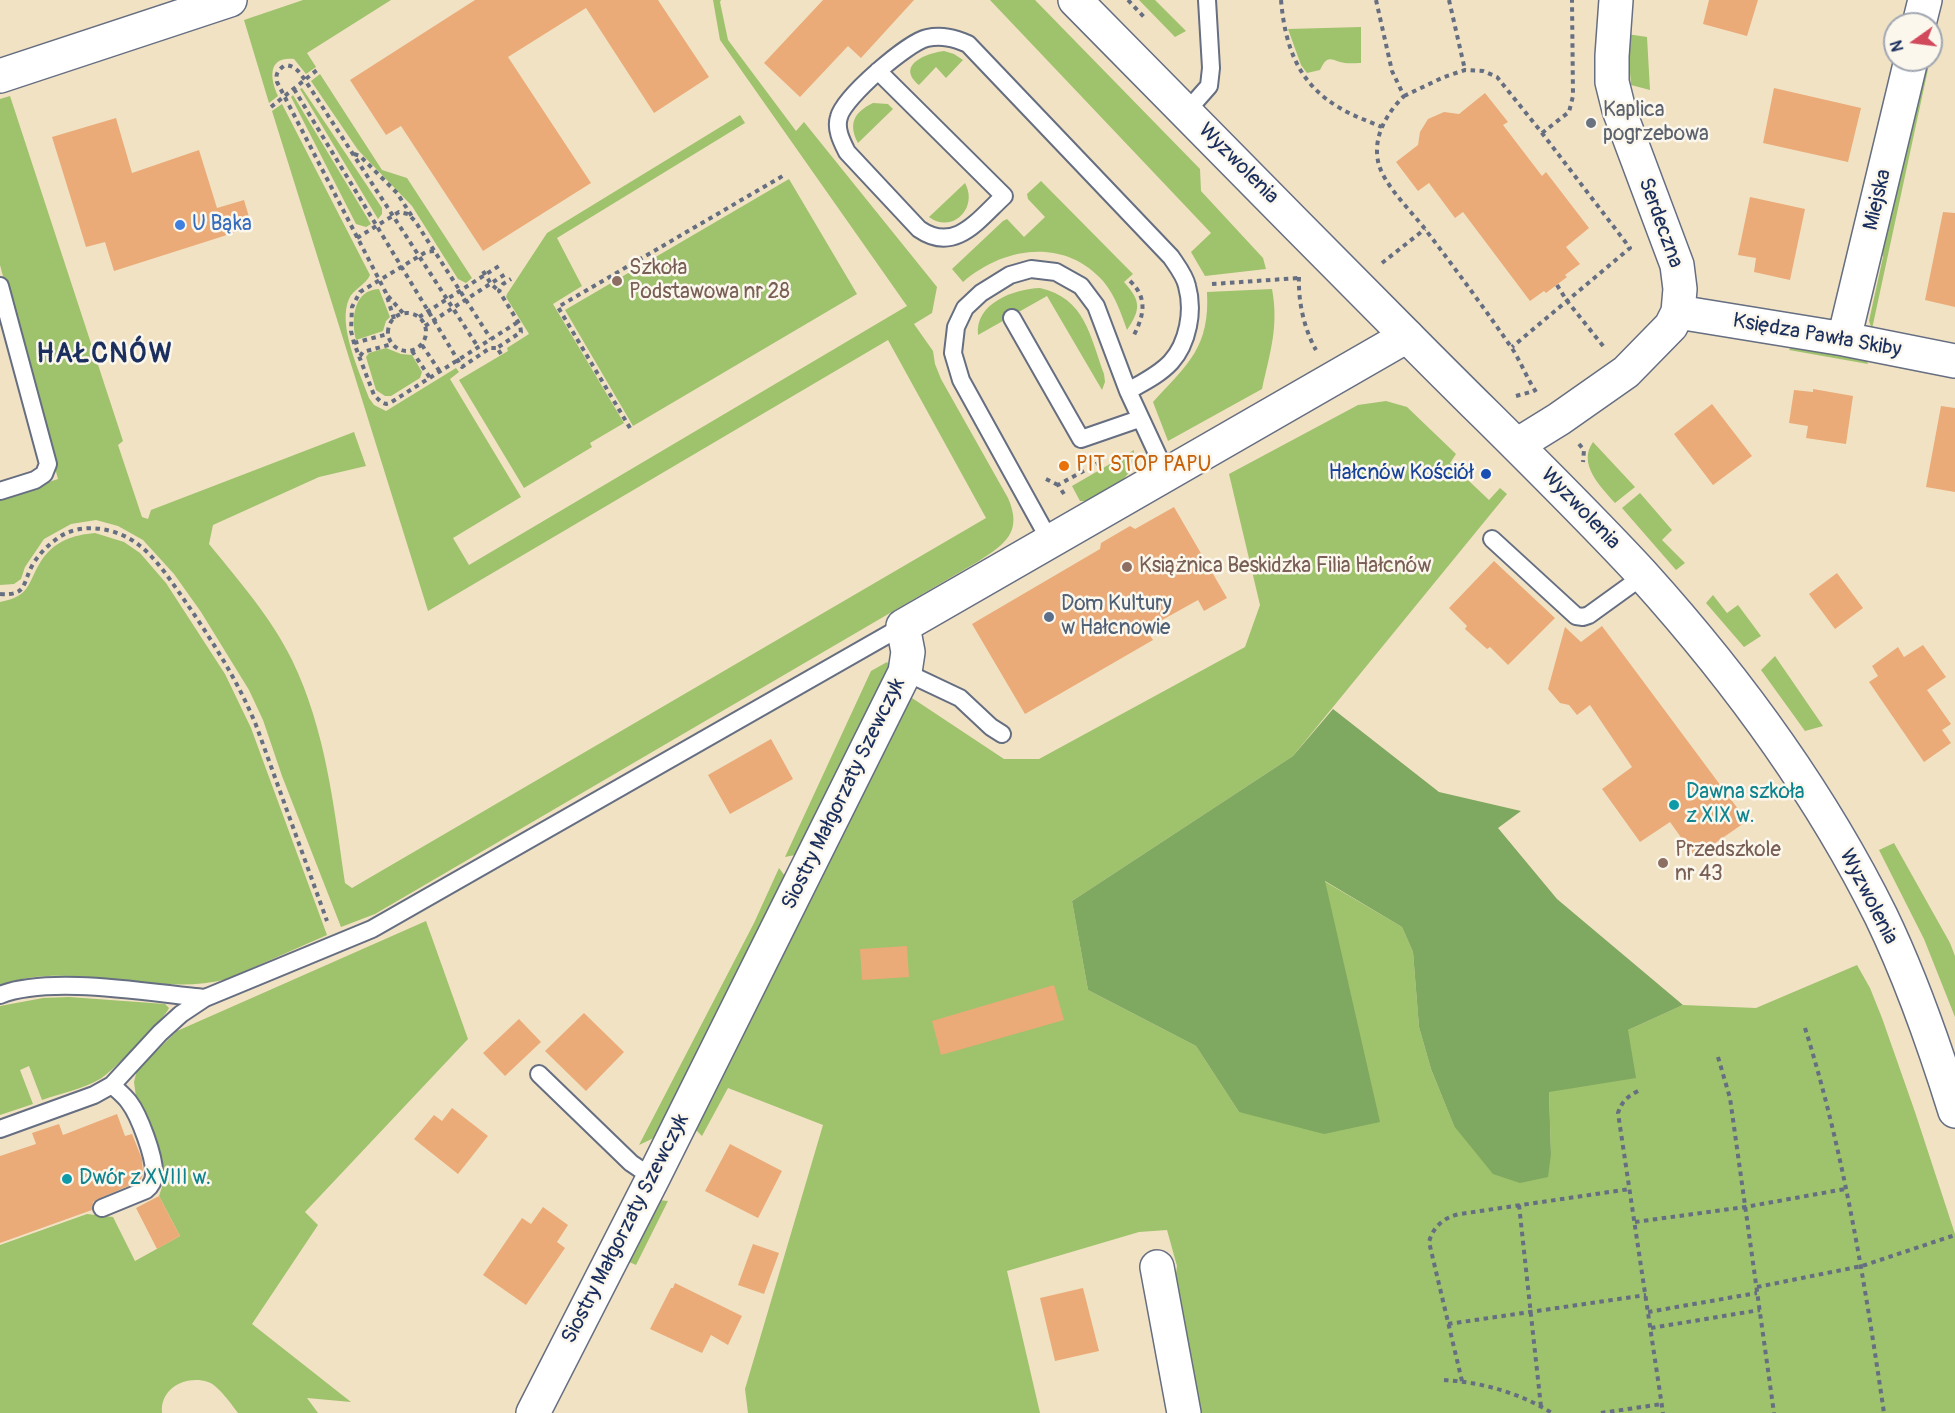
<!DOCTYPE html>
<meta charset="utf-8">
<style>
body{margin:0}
#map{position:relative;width:1955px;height:1413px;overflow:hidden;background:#f1e2c4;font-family:Pangolin,sans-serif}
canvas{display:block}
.north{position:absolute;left:1883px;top:12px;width:60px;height:60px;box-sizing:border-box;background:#fbf7ec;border:2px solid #a1a7b3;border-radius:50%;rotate:256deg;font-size:16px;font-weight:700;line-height:24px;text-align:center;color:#1b2f5e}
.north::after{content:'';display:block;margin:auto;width:21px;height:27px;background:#d1495b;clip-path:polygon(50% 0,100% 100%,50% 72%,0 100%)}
</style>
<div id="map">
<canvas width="1955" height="1413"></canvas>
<div class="north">N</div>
</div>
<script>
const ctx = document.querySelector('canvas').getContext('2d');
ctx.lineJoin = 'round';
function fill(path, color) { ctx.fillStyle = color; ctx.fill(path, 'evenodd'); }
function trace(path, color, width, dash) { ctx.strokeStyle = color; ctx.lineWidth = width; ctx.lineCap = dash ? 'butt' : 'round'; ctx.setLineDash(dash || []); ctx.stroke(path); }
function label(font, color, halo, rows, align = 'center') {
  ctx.font = font + ' Pangolin,sans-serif'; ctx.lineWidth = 5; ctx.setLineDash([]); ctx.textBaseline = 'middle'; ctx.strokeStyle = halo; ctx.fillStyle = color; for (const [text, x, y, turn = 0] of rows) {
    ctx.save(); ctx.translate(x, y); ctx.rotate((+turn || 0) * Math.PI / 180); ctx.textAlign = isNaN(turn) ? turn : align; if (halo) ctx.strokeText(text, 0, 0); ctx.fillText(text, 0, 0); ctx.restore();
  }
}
fill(new Path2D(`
 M303,0H391L307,53L316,67L306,74L294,59C267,56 270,79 278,96L269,103L244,20Z
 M713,0H721L720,2L728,40L796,131L804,122L937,287L932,313L914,324L933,351L935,364L941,379L1008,498C1023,532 1005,544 979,561L375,914L341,927L282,776L263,720L249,690L201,612L174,574L143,540L118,526L96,520L71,524L44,539L25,567L21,579L14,584L0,585V498L58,479L0,265V99L10,96L123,441L118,445L142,517L148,519L151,510L354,432L366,466L319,477L213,525L209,544C239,581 271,617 292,660C326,730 334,808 345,883L352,888L986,518L888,340L428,611L272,111L282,104L370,275C366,285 353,289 349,299C337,325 360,373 369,398L374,405L386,411L456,368L459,372L450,379L521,497L453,538L469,565L907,306L720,40Z
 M990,0H1035L1200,169L1201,191L1263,258L1266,269L1205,276L1191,252L1211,233Z
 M1139,0H1155L1186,31L1175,37Z
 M1361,27V63C1355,63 1346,64 1340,62C1328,57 1326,58 1320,70L1307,73L1301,65L1288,29Z
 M1627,34L1647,37L1650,90L1631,85Z
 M944,51L954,54L963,60L946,78L936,67L919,85C895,65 927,53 944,51Z
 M1923,60H1930L1872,329L1869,321L1883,257L1879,241Z
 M320,74L382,170L407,178L472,278L466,283L458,279L412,206L358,150L311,81Z
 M302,88L382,208V214L378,219L300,89Z
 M293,95L371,224L366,227L356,224L291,97Z
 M873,103L888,104L893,109L858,143C848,124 854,112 873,103Z
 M740,115L745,123L557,238L582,286L553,304L624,423L590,443L592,447L524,488L459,380L508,351L507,348L529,334L506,297L507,294L547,233Z
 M789,179L857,294L633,426L565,310Z
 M1041,181L1133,274L1124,282C1141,301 1141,309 1127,330C1121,313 1115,295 1103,281C1064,237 1003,247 963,282L952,269L1003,221L1007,219L1024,237L1045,217L1028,199L1027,194Z
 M965,183C979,209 951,234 929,217Z
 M1040,288C1085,298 1090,336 1104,374L1105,382L1102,390L1047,296L978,335C975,303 1014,289 1040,288Z
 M379,289L390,317L386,321L383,331L356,340C351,320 353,290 379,289Z
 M1272,289C1279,326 1270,353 1262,389L1168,441L1153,402C1188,364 1210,347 1207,292Z
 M1795,343L1865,355L1868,364L1789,350Z
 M386,348L401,354L412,355L422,372L420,378L391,396H385L376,390L366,357L369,353Z
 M1386,401L1407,407L1456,454L1450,463L1489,500L1500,488L1507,494L1293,756L1072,901L1088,990L1196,1046L1239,1112L1379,1122L1324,881L1402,927L1413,952L1419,1027L1431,1069L1454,1126L1551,1154L1549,1091L1628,1030L1683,1005L1756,1008L1857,965L1870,988L1882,1018L1915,1112L1955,1234V1413H1192L1172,1304L1177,1266L1167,1230L1139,1232L1007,1271L1040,1413H748L745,1389L823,1125L728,1088L702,1136L695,1129L909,696L1004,759H1039L1245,647L1260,605L1229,474L1358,405Z
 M1593,442L1635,487L1615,503C1601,487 1577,464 1593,442Z
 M1134,450C1135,482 1111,487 1086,501H1080L1072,486Z
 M1640,493L1672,530L1662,540L1685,563L1676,570L1622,508Z
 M95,533L124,542L140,553L166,583L225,674L251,728L327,935L227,979C156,998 72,959 0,985V602C31,596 27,584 41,561C54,541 73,535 95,533Z
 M1713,595L1727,613L1738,605L1761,636L1744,647L1706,603Z
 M1775,656L1823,726L1805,731L1761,670Z
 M887,662L891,667L800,854L785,857L871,671Z
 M1894,843L1950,943L1955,956V1017L1924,939L1879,850Z
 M779,868L788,880L658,1136L639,1145L754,923Z
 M426,921L468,1039L305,1212L318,1225L252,1324L351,1402L307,1398L318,1413H238C232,1405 218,1385 208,1382C186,1375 160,1388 162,1413H0V1245L87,1214L113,1217L135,1261L180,1236L159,1196L164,1181L143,1113L136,1097L134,1082L137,1070L177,1031Z
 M69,997L165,1004L169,1008C165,1018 110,1074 100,1079C83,1089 61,1093 42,1100L29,1066L20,1070L33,1104L0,1115V1006L43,998Z
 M657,1200L668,1201L636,1265L625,1260Z`), '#9fc26c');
fill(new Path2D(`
 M1333,709L1439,792L1521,811L1498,828L1557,899L1683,1005L1628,1030L1636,1078L1549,1092L1551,1154L1548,1177L1520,1183L1493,1174L1454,1126L1431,1069L1419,1027L1413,952L1402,927L1325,881L1380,1122L1324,1134L1239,1112L1196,1046L1088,990L1072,901L1293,756Z`), '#7fa860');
fill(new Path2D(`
 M475,0H658L709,77L654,113L586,8L508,57L591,183L483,251L401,126L386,135L350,80Z
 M823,0H914L861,58L848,46L800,97L764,63Z
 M1709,0H1758L1747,36L1703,24Z
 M1774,88L1861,108L1848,162L1763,143Z
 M1485,93L1508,122L1503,125L1542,176L1546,172L1589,228L1566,247L1580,264L1565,275L1567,277L1546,293L1544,291L1530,301L1463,212L1455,218L1429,183L1418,191L1396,162L1418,145L1420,132L1428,119L1444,112L1459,114Z
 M116,118L132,173L199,150L217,208L244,200L252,227L114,271L105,242L86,247L52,137Z
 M1750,197L1805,209L1790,280L1754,272L1756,258L1738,255Z
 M1943,212L1955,213V307L1925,300Z
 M1813,389L1853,396L1846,444L1806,438L1808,426L1789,423L1794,390L1813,392Z
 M1712,404L1752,456L1713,485L1674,434Z
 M1941,406L1955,408V492L1926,487Z
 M1174,507L1227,598L1204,611L1198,600L1146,629L1153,640L1025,714L972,624L1100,549L1101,543L1130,526L1135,529Z
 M1494,561L1555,618L1508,665L1490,647L1487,649L1465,629L1467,626L1449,608Z
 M1837,573L1863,608L1835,629L1809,594Z
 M1602,626L1747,821L1695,857L1670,822L1640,842L1602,789L1632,767L1590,705L1577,715L1569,705L1560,703L1548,689L1565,627L1581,642Z
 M1923,645L1946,677L1927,690L1951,724L1942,730L1951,743L1924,762L1869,682L1878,676L1872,666L1898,647L1904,657Z
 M771,739L793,779L730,814L708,775Z
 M907,946L909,977L862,980L860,949Z
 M1054,985L1064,1020L941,1055L932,1021Z
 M584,1013L624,1052L586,1091L545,1051Z
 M519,1019L541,1042L505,1076L483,1053Z
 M452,1108L488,1136L458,1174L414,1139L434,1115L442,1121Z
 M117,1114L125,1136L132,1134L142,1159L143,1174L140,1181L98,1199L93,1202L92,1210L0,1243V1156L36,1144L32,1133L59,1124L63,1135Z
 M730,1144L782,1171L758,1218L705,1191Z
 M159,1196L180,1236L157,1249L136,1208Z
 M543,1207L568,1225L557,1242L565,1248L526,1305L483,1275L522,1218L531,1224Z
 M753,1244L779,1253L764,1294L738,1285Z
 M675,1283L742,1316L728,1345L711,1335L702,1353L650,1329L671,1288H673Z
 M1083,1288L1099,1351L1055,1361L1040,1298Z`), '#eaab78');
const lane = new Path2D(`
 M878,71L1004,196C978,220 955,254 919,229L847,152C842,142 835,129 839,117C844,97 908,42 927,38C942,35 954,38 968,44L1171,257C1177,266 1185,276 1187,286C1194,311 1188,343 1171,362C1159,375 1142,383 1128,391
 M1186,112L1209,86L1211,68L1207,0
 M0,286L48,464L44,474L35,480L0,491
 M1012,318L1081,439L1139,419
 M1492,539L1576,616L1583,617L1589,615L1643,576
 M1050,541L961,380L953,353L956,327L965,308L981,293L1010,275L1031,269L1056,272L1081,286L1096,306L1128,391L1167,475
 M905,672L960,698L991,727L1002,734
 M0,995C50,975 150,993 205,998
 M539,1074L631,1163L653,1178
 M0,1129L94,1095L112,1085L160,1033L181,1014L205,998L372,929L903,626
 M102,1208L146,1190C151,1186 154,1180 154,1174C155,1157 139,1115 129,1102C124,1095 117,1090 112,1085`);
const street = new Path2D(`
 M1919,24L1925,0
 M0,76L230,0
 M1678,312L1844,339L1955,361
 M1844,339L1911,60
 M1517,445L1559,419L1626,372L1671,326L1678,312L1680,289L1677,265L1619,110L1612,82V56L1616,0
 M1157,1267L1184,1413
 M533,1413L653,1178L905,672L908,652L903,626L1407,336`);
const secondary = new Path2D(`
 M1075,0C1187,113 1297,226 1409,338C1487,417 1567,493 1642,574C1735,677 1819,791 1881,916C1911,978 1934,1044 1955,1111`);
trace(lane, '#666e82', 20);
trace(street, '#666e82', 36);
trace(secondary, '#666e82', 36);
trace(new Path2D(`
 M1128,0L1144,17
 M1281,0C1285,46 1298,84 1340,108C1353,116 1368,121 1382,127
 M1376,0L1392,71L1404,96C1387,113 1373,136 1378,161C1382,183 1411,211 1425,229C1454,267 1482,305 1509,344C1520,359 1526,377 1536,392
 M1449,0L1465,70
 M294,89L462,367L490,348H497
 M1404,96L1444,77L1465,70L1483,71L1497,77L1542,133L1630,248L1512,347
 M271,107L317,70
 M1542,133L1569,112L1573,96L1572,0
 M354,154L360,156L397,193L413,218
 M357,238L399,212L408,214L415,221L491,339
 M434,251L426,252L360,292L352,307L351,331L354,343L374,395L381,402L386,404L390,403L518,322
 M1382,263L1425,229
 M483,271L491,284L499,291
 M1299,277C1298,301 1304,329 1316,350
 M1130,281C1148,298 1144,315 1134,335
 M1212,284L1299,278L1297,276
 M1557,285L1567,301L1604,347
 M388,296L403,313
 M388 332a19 19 0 1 1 38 0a19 19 0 1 1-38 0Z
 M419,317L502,264
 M394,319L386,293L277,82C275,74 278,70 285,65C296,66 299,72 305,80L478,347
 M425,326L507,273
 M354,343L388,334
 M422,345L440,372
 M412,351L430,378
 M501,354L497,348L521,332L520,325L499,291L503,284L511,279
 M360,356L363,352L392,344
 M1516,396L1534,391
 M630,428L558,307L786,174
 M1579,444L1584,450L1583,462
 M1046,479L1058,485
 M1064,494L1058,485L1098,463
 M0,594C28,596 22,583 33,564C39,554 48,545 58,538C81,521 118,528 139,545C156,558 171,581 183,598C211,639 237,679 256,725L327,921
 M1805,1028C1844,1152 1865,1284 1884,1413
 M1718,1057L1730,1098L1774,1413
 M1638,1091C1627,1097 1622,1101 1618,1113L1663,1413
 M1519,1205L1541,1407
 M1635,1222L1745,1207L1845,1189
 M1757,1287L1862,1266L1955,1235
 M1648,1312L1757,1293
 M1448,1324L1646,1295
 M1651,1328L1760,1310
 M1444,1380C1481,1382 1520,1393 1552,1413
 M1462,1381L1429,1242C1433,1227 1444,1217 1460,1214L1630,1189
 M1601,1413L1662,1404`), '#666e82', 4, [4.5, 4.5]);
trace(lane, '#fff', 16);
trace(street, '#fff', 33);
trace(secondary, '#fff', 33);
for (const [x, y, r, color] of [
 [1591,123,6,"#6b7280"],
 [180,225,6,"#3f7fe0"],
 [617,281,6,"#8d6e63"],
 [1064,466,6,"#e8710a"],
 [1486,474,6,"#1a4fb4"],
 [1127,567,6,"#8d6e63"],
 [1049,617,6,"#5c6f8a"],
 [1674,805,6,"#0f9aa8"],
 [1663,863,6,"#8d6e63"],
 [67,1179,6,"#0f9aa8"]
]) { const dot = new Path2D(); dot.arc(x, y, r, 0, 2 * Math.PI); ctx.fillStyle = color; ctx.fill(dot); trace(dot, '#fbf7ec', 2); }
label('21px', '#5b616d', '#fbf7ec', [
 ["Kaplica",1603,111],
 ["pogrzebowa",1603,135]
], 'left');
label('21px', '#1b2f5e', '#fbf7ec', [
 ["Wyzwolenia",1238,164,45],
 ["Miejska",1878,200,-77],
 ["Serdeczna",1660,223,70],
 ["Księdza Pawła Skiby",1817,336,10],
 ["Wyzwolenia",1580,509,46],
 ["Siostry Małgorzaty Szewczyk",844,794,-64],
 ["Wyzwolenia",1868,897,63],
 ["Siostry Małgorzaty Szewczyk",626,1229,-63]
]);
label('21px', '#366cbe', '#fbf7ec', [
 ["U Bąka",192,225]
], 'left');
label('21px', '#785e54', '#fbf7ec', [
 ["Szkoła",629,269],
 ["Podstawowa nr 28",629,293],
 ["Książnica Beskidzka Filia Hałcnów",1139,567],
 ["Przedszkole",1675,851],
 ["nr 43",1675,875]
], 'left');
label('21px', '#c56008', '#fbf7ec', [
 ["PIT STOP PAPU",1076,466]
], 'left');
label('21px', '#164399', '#fbf7ec', [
 ["Hałcnów Kościół",1474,474]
], 'right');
label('21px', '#4e5e75', '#fbf7ec', [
 ["Dom Kultury",1061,605],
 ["w Hałcnowie",1061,629]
], 'left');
label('21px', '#0d838f', '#fbf7ec', [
 ["Dawna szkoła",1686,793],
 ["z XIX w.",1686,817],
 ["Dwór z XVIII w.",79,1179]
], 'left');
ctx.letterSpacing = '1.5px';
label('bold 27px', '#1b2f5e', '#fbf7ec', [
 ["HAŁCNÓW",105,355]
]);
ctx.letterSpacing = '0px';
</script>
